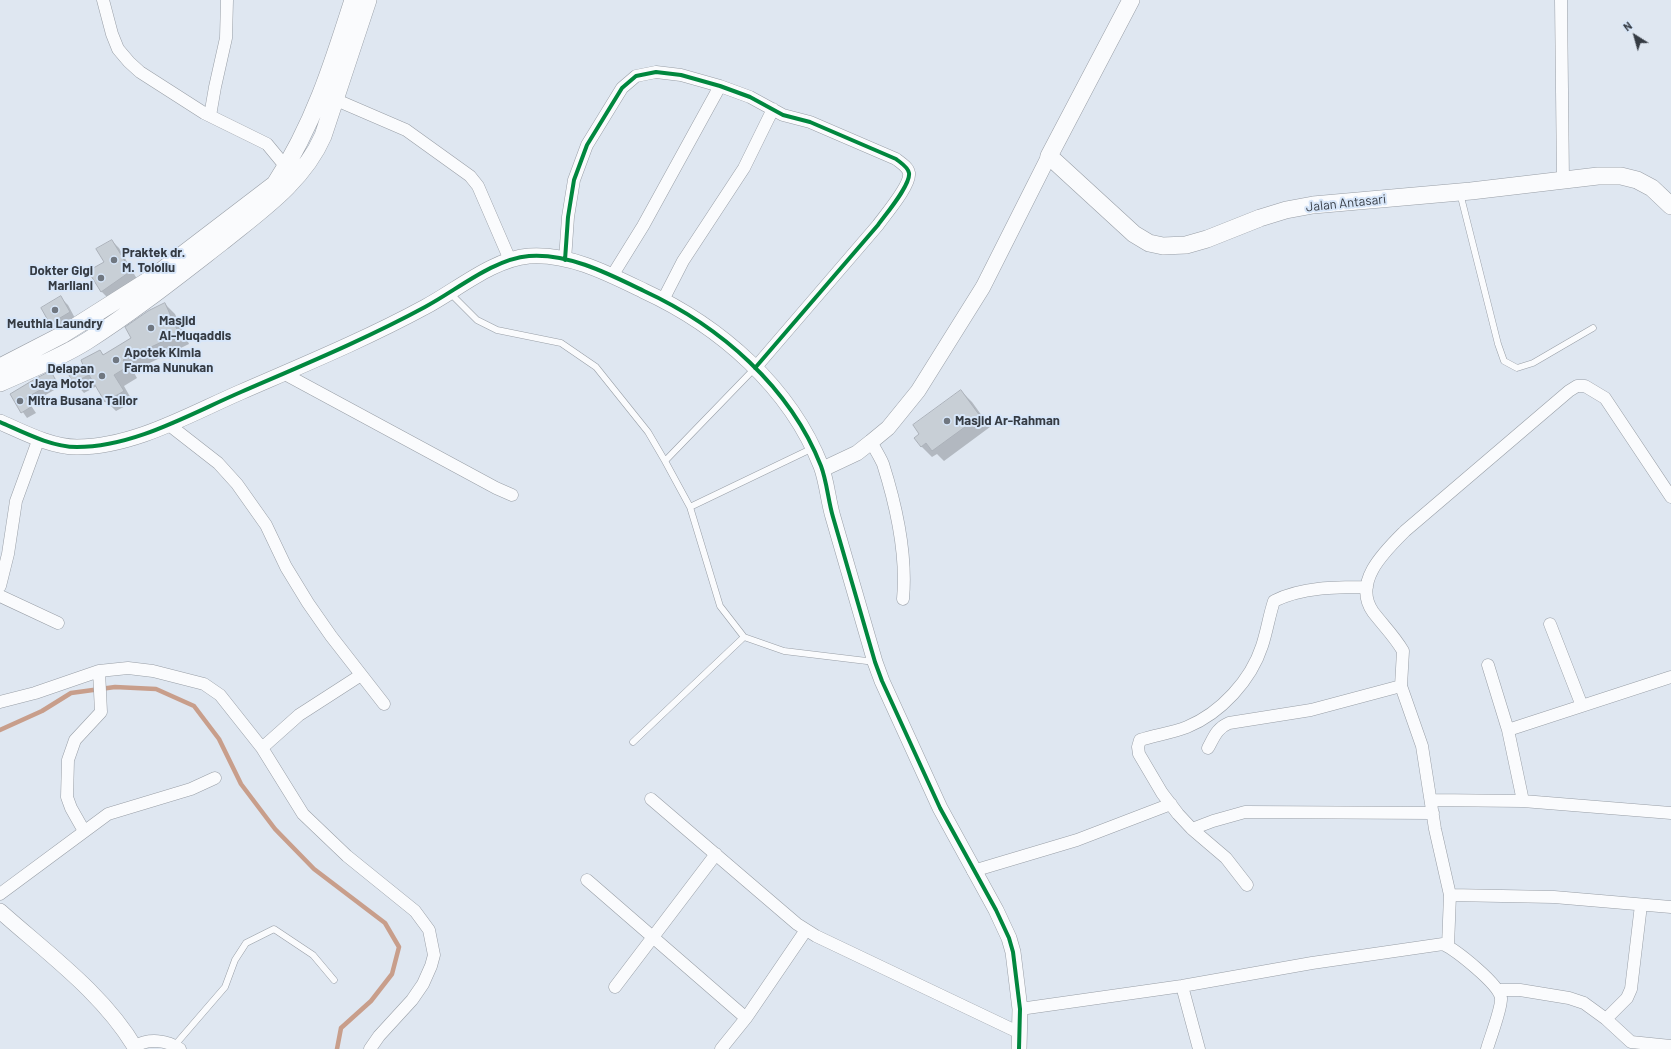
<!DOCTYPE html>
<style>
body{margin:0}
#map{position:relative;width:1671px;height:1049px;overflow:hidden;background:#dfe7f1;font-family:Barlow,sans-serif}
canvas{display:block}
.north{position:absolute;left:1615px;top:16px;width:40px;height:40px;-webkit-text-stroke:3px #d7e6f9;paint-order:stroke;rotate:323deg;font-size:11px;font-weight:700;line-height:16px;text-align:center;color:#353b43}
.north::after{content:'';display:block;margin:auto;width:14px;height:18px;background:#353b43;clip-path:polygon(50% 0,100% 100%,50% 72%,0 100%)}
</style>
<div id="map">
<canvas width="1671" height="1049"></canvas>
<div class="north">N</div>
</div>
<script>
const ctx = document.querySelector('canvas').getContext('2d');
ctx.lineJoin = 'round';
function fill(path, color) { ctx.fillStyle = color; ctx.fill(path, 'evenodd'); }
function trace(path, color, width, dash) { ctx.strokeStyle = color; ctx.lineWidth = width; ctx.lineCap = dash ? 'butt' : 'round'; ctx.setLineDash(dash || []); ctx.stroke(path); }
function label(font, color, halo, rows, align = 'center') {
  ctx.font = font + ' Barlow,sans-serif'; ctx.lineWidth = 4; ctx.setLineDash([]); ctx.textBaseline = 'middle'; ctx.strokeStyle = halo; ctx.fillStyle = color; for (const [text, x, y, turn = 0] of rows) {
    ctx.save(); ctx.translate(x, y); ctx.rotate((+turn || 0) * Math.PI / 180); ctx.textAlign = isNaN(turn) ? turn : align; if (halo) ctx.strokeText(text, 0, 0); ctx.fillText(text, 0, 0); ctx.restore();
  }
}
fill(new Path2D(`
 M112,241L119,248L137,279L108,298L101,291L105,262Z
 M61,298L68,305L76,320L58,330L51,323Z
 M165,304L175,314L189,344L133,371L137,378L124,386L133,402L116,411L106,401L97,386L84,393L74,382L85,365L99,351L104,355L132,338Z
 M51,373L61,386L30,404L36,413L27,418L11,395Z
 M961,391L972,402L990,427L944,461L937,454L932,457L921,446Z`), '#0003');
trace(new Path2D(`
 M0,730L42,711L71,693L115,687L156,689L194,706L219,739L241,784L275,829L314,869L385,923L399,947L392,974L371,1001L341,1028L337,1049`), '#c89e8b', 4.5);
const building = new Path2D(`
 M112,240L131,271L101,292L88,271L104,262L96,249Z
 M61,296L70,312L50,324L41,308Z
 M165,303L179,334L123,360L127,367L114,375L124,391L105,402L89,375L73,383L68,373L83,365L81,360L100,350L103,355L131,338L125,327L148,311Z
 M51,371L56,381L26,398L31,407L21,413L10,394L35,379Z
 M961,390L980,416L932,451L926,443L921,447L914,438L919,434L913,425Z`);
fill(building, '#c8cfd6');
trace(building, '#abb1b9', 1);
const service = new Path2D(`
 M1460,193L1498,344L1504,361L1517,368L1533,363L1593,328
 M450,293L477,320L497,330L561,343L596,367L648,432L665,461L690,507L720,606L744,637L784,651L875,662
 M665,461L755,368
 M690,507L813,448
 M633,742L744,637
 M175,1045L225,987L235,960L246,943L274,929L313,955L334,980`);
const minor = new Path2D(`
 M103,0L112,34L118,49L129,62L140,72L204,113L267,144L286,167
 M1561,0L1563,180
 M334,99L406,130L470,176L478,186L510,260
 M210,116L215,87L226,38L227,0
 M565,260L568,217L574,180L587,145L622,88L636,76L656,72L681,75L720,86L750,97L783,115L810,122L896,159C901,163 908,167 909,173C911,185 885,215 878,225L755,368
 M612,276L643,226L720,86
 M663,300L683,261L744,168L773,109
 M283,373L496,488L512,495
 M168,424L218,463L237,484L266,525L286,567L308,603L331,636L384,704
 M871,442C875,449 880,457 883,464C896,505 907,556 903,599
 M0,586L8,554L16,501L39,438
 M0,596L58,623
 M1550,624L1582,706
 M1488,665L1508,730
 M1401,686L1403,651C1395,637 1383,625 1373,612C1352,582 1385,551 1405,531L1569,391L1577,386H1585L1605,398L1671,497
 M0,702L35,693L99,671L128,668L153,671L204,684L220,695L262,748L303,814L347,856L415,911L429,930L434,955L431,966L423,984L412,1000L379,1036L370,1049
 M262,748L299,715L361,675
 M1208,748C1214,737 1217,728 1229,723L1311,710L1401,686L1422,746L1435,829L1450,895L1448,946
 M651,799L797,924L816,936L1020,1033
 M1431,800L1523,801L1671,813
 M1523,801L1508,730L1671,677
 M1192,829L1213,821L1245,812L1433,813
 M84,831L71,808L67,797L68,760L75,740L101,712L99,671
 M973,871L1077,840L1171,804
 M587,880L746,1018
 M1247,885L1226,858L1192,829L1178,814L1162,793L1139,754L1138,747L1140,740C1155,735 1172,733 1187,727C1221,713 1251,680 1262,646C1267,631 1269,616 1274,601C1302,587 1336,587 1367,587
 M0,894L108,814L191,789L215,778
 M1450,895L1554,897L1671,907
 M1182,986L1199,1049
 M615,987L716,854
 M1498,990H1520L1569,998L1584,1003L1606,1019L1631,1042L1671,1046
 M1020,1009L1182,986L1312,963L1443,944C1456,950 1499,984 1501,998C1502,1008 1490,1038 1487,1049
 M1606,1019L1627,998L1631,989L1641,905
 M135,1046C149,1038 167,1040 180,1049
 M721,1049L746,1018L806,930`);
const tertiary = new Path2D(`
 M0,422C23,432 51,447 77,447C134,447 190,414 241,392C303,365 366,339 425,307C457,290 493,259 529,256C569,253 609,274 644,291C720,326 790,387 821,466C827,482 828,500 833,517C847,565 861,614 875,662L882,681L940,808L996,910L1009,938L1013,952L1020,1009L1019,1049
 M823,469L857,453L871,442L888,428L918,391L983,287L1049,156
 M0,911C47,953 104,994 136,1049`);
const secondary = new Path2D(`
 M1131,0L1049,156L1134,234L1149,243L1163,246L1186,245L1207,239L1260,218L1286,210L1313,205L1471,191L1598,176H1621L1637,180L1652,188L1671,206
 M0,367L62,335L152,278L275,184C313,126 332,66 353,0
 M0,383C29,370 60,358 87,341C134,311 178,276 222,242C260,211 303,182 323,136L368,0`);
trace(service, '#989ea6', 7);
trace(minor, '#989ea6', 13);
trace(tertiary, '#989ea6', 16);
trace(secondary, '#989ea6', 18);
trace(service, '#fafbfd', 6);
trace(minor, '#fafbfd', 12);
trace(tertiary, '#fafbfd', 15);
trace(secondary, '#fafbfd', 17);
trace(new Path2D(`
 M565,260L568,217L574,180L587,145L622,88L636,76L656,72L681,75L720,86L750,97L783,115L810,122L896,159C901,163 908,167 909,173C911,185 885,215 878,225L755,368
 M0,422C23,432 51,447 77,447C134,447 190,414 241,392C303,365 366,339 425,307C457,290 493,259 529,256C569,253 609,274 644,291C720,326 790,387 821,466C827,482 828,500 833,517C847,565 861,614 875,662L882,681L940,808L996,910L1009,938L1013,952L1020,1009L1019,1049`), '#00873e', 4);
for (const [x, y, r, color] of [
 [114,260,4,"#707780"],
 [101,278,4,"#707780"],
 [55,310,4,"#707780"],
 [151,328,4,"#707780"],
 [116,360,4,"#707780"],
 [102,376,4,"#707780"],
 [20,401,4,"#707780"],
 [947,421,4,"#707780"]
]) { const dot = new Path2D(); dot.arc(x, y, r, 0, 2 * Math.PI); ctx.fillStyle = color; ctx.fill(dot); trace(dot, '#d7e6f9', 1.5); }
label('13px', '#353b43', '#d7e6f9', [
 ["Jalan Antasari",1346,203,-6]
]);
label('bold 13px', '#353b43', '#d7e6f9', [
 ["Praktek dr.",122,253],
 ["M. Tololiu",122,268],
 ["Dokter Gigi",93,271,"right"],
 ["Marliani",93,286,"right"],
 ["Masjid",159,321],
 ["Al-Muqaddis",159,336],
 ["Meuthia Laundry",55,324,"center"],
 ["Apotek Kimia",124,353],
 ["Farma Nunukan",124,368],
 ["Delapan",94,369,"right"],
 ["Jaya Motor",94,384,"right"],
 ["Mitra Busana Tailor",28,401],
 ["Masjid Ar-Rahman",955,421]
], 'left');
</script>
